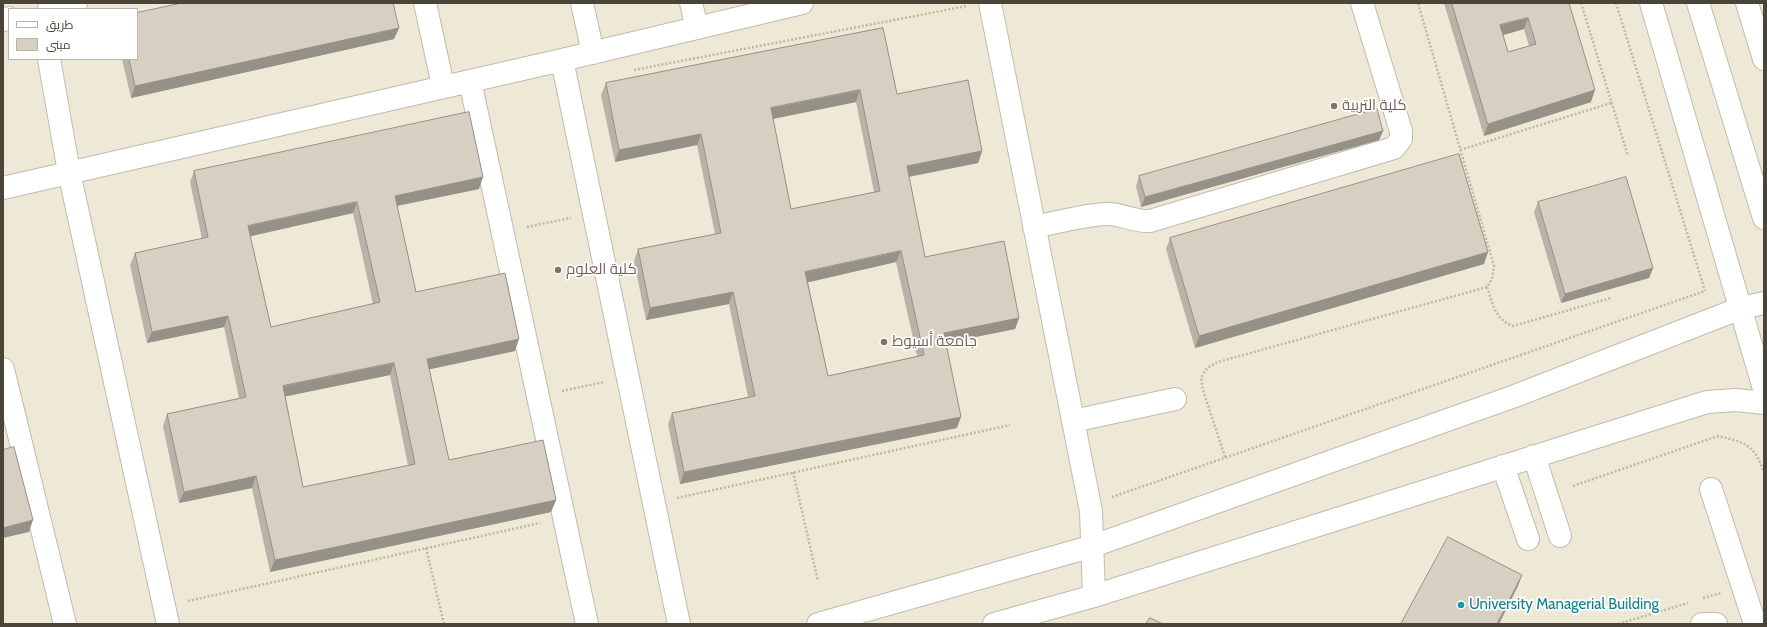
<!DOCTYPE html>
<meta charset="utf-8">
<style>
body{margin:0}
#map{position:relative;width:1767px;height:627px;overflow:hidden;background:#f5f3ec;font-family:Cabin,Cairo,sans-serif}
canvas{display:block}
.frame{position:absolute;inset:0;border:4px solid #4a4439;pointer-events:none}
.legend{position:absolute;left:8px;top:8px;width:130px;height:52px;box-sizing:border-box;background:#fff;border:1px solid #b7b4b0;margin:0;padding:5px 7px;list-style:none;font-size:12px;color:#4a4439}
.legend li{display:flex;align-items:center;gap:8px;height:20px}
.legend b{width:20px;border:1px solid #b7b4b0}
</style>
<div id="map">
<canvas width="1767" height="627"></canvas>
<div class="frame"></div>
<ul class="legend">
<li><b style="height:5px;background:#fff"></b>طريق</li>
<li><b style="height:11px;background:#d7cfc1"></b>مبنى</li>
</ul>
</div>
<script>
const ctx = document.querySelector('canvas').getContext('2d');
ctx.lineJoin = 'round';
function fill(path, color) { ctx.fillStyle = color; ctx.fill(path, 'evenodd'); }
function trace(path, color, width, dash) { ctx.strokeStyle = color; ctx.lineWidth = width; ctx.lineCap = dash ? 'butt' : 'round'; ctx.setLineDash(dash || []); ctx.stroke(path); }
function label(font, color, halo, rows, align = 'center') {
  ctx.font = font + ' Cabin,Cairo,sans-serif'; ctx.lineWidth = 3.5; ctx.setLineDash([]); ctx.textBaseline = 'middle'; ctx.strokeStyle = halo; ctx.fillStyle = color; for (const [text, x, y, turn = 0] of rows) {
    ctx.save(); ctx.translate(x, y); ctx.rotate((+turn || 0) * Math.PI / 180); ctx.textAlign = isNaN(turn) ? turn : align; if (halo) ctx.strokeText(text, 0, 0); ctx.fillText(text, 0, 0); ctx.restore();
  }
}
fill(new Path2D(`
 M3,3H1764V624H3ZM9,9H137V59H9Z`), '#eee8d6');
const minor = new Path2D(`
 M425,3L443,86
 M582,3L593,53
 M691,3L697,28
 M990,3L1091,511L1094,596
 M1651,3L1764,389
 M1698,3L1764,218
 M1747,3L1764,59
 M49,9L76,3
 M3,20L9,18
 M49,59L69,172L168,624
 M562,60L679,624
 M470,81L587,624
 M3,188L562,60L802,3
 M1034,227C1055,223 1091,213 1110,214C1124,215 1136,222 1150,221L1394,148L1401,139V131L1362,3
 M3,369L65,624
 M1073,421L1175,399
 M1534,456L1560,536
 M1503,466L1528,539
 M1711,489L1755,624
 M818,624L1093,546L1515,396L1741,308L1764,303
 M994,624L1094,596L1707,402L1736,400L1764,403
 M1702,624H1716`);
trace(minor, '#c1bbae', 24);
trace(new Path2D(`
 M1581,3L1628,156
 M1616,3L1705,291
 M634,70L967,6
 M1460,150L1611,103
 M527,227L571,218
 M1487,287C1493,303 1494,319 1513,326L1611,298
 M562,391L604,382
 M1225,457L1203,390L1201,378L1207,368L1218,362L1487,287L1492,279L1494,266L1418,3
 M793,472L818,581
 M1573,486L1718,436C1745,442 1755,445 1764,473
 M1112,497L1705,291
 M677,498L1010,425
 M426,548L444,624
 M1703,598L1721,593
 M188,601L540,523
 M1618,624L1688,603`), '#c3b79f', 2.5, [2, 2]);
trace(minor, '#fff', 22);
fill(new Path2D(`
 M1444,3H1569L1591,102L1484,136ZM1524,29L1529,46L1508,52L1503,35Z
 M399,28L394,39L131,98L122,59H137Z
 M883,28L897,94L982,151L978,163L909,177L925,257L1019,318L1015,329L946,343L957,428L680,484L668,424L672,413L748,397L729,304L646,320L634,261L638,249L715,234L697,145L615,162L601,95L606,83ZM856,102L874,192L791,209L773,119ZM896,262L917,356L828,376L808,282Z
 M1383,131L1379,140L1141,207L1136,186L1139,176Z
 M194,171L479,189L397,206L416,292L515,351L429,369L449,460L556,500L551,512L270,572L252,488L179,503L163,426L167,414L239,398L224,327L147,343L130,265L135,253L202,239L190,182ZM353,213L373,304L271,327L250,236ZM390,375L408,466L303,487L285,396Z
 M1538,202L1653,268L1649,278L1561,303L1534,212Z
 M1170,238L1484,264L1195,348L1166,249Z`), '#b9b2a6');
fill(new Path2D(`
 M1528,18L1524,29L1496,37L1500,25Z
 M399,28L394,39L131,98L135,86Z
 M860,90L856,102L767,120L771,108Z
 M1595,90L1591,102L1484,136L1488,124Z
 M1383,131L1379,140L1141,207L1145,197Z
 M701,134L697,145L615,162L619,150Z
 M982,151L978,163L902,178L907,166Z
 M483,177L479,189L391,207L395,196Z
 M357,202L353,213L243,238L248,226Z
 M901,251L896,262L801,284L805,272Z
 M1488,252L1484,264L1195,348L1199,336Z
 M1653,268L1649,278L1561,303L1565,294Z
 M733,292L729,304L646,320L650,308Z
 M228,316L224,327L147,343L152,332Z
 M1019,318L1015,329L940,344L944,333Z
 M519,339L515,351L422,371L427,359Z
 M394,363L390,375L278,398L283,386Z
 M961,417L957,428L680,484L684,472Z
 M256,476L252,488L179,503L184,492Z
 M556,500L551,512L270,572L275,560Z
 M33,520L29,532L3,538V528Z
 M1522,575L1518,586L1499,624H1497Z`), '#969187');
const building = new Path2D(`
 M182,3H393L399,28L135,86L129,59H137V13Z
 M1452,3H1569L1595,90L1488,124ZM1528,18L1536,44L1508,52L1500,25Z
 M883,28L897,94L968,80L982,151L907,166L925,257L1004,241L1019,318L944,333L961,417L684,472L672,413L755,396L733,292L650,308L638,249L721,233L701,134L619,150L606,83ZM860,90L880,191L791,209L771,108ZM901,251L924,355L828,376L805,272Z
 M1377,109L1383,131L1145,197L1139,176Z
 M469,112L483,177L395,196L416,292L505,273L519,339L427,359L449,460L543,440L556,500L275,560L256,476L184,492L167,414L246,397L228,316L152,332L135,253L208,237L194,171ZM357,202L380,302L271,327L248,226ZM394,363L415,464L303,487L283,386Z
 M1459,154L1488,252L1199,336L1170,238Z
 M1626,177L1653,268L1565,294L1538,202Z
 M14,447L33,520L3,528V450Z
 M1448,537L1522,575L1497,624H1401Z
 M1150,618L1163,624H1146Z`);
fill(building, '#d7cfc1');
trace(building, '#969187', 1);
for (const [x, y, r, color] of [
 [1334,106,4,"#8d6e63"],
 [558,270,4,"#8d6e63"],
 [884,342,4,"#8d6e63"],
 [1461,605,4,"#0f9aa8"]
]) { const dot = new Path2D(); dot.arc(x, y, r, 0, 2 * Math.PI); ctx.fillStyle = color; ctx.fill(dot); trace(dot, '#fff', 1.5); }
label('15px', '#785e54', '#fff', [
 ["كلية التربية",1342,106],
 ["كلية العلوم",566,270],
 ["جامعة أسيوط",892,342]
], 'left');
label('15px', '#0d838f', '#fff', [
 ["University Managerial Building",1469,605]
], 'left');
</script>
